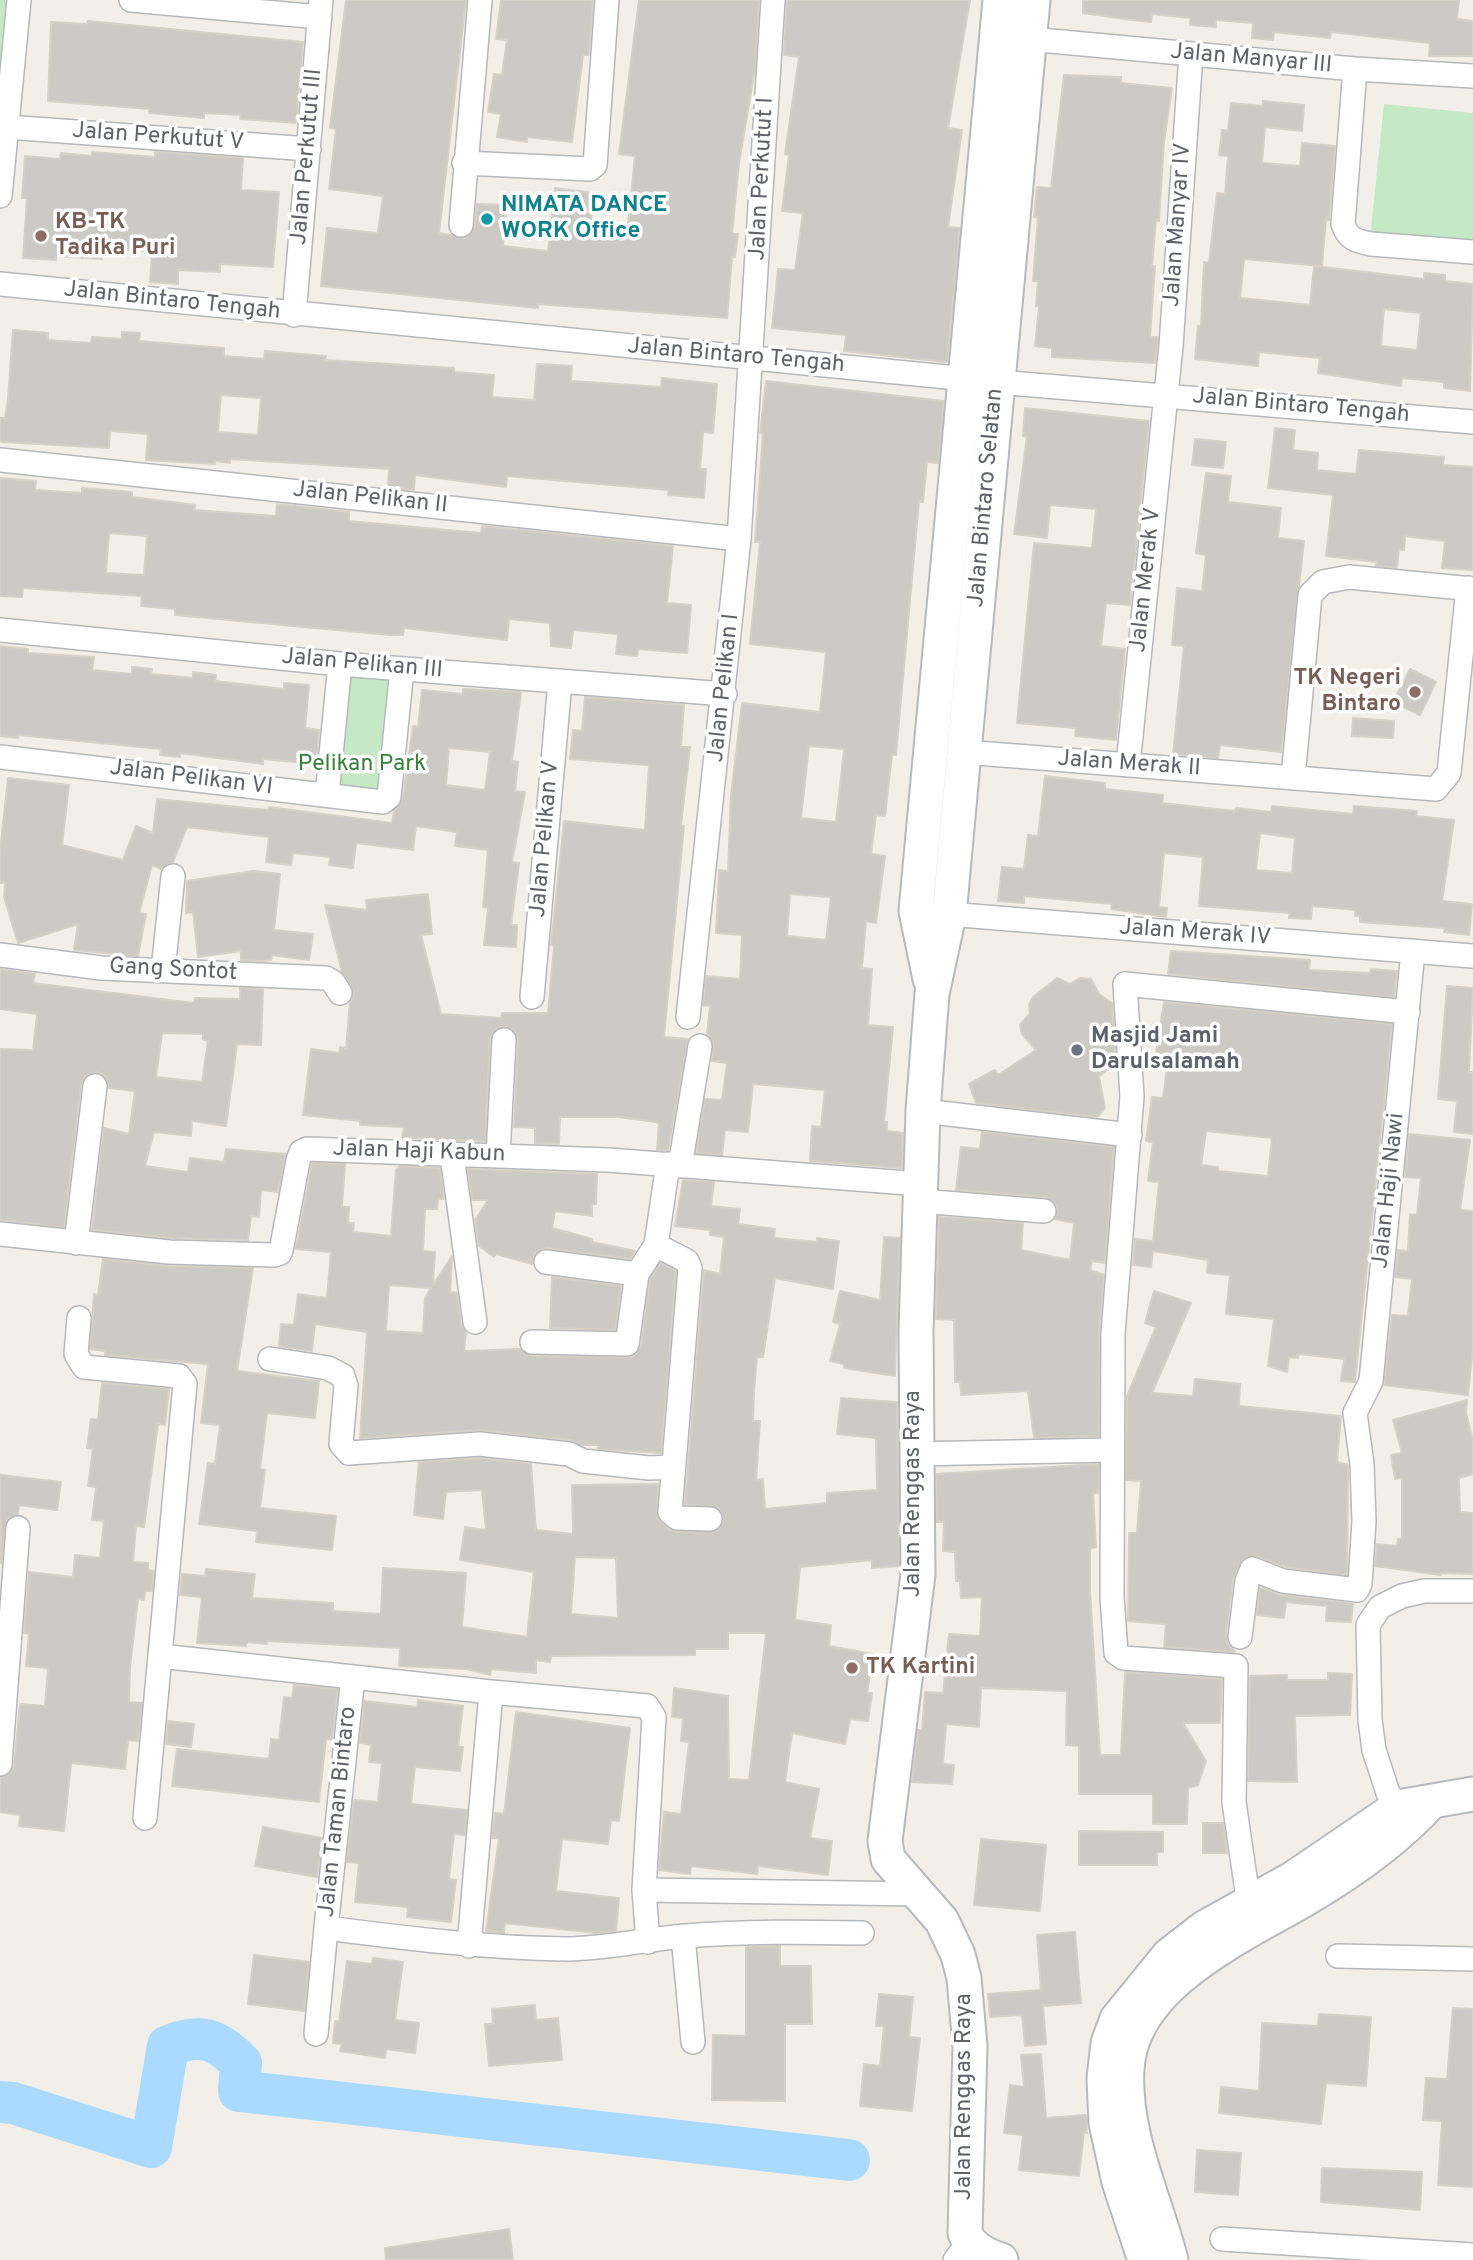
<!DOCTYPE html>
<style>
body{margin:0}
canvas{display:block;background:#f1efe8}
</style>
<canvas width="1473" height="2260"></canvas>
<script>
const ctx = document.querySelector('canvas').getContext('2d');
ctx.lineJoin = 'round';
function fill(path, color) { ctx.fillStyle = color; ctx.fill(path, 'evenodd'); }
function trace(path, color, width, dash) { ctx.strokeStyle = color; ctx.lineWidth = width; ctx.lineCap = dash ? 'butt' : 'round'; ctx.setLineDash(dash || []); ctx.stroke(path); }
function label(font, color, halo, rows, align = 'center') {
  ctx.font = font + ' Overpass,sans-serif'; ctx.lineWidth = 7; ctx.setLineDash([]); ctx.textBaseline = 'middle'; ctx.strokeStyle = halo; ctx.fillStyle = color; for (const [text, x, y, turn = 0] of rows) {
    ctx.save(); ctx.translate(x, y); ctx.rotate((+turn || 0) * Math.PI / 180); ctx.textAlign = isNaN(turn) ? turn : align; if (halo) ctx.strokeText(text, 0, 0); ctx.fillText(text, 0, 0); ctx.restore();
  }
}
fill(new Path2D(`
 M0,0H8L0,74Z
 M1384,104L1473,113V258L1369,248Z
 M347,669L394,673L383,796L336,791Z`), '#c5e8c5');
trace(new Path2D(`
 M0,2102L13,2103L151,2147L168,2046C201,2033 216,2038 241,2063L239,2091L849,2160`), '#aadaff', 42);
const building = new Path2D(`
 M346,0H466L439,233L466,238L475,227L477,204L507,205L503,246L548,251L555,188L594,193L591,220L628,225L635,156L619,154L639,0H759L755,69L739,163L732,234H738L735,257H732L727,318L538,304V308L321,286L327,228L378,233L383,196L329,189L336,129L330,128Z
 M501,0H593L589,55H583L572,142L527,137V142L497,137L501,114L488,112L494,74L502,75L507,40L496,39Z
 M787,0H970L948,128L962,130L948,227L960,228L947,362L844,351L846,335L772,328L778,269L795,270L803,213L782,211L789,155L785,154L799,57L784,55Z
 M1083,0H1459L1457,19L1473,21V56H1429L1430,43L1331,32L1330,38L1274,32L1273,40L1252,38L1253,23L1216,20V27L1190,25L1191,18L1152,14L1151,22L1124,19L1083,13Z
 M88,21L303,42L296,123L240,119L241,115L204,113V118L149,113L150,109L48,101L51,22L87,24Z
 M1064,75L1121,77V83L1172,88L1164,142L1159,221L1156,220L1152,266H1155L1150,337H1158L1155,363L1052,357V348L1035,346L1039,306H1036L1038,281H1033L1038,218L1034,217L1037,187L1051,188Z
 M1263,101L1304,105L1302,131L1265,127L1262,163L1300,166L1302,143L1335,146L1329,220L1326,219L1322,266L1244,259L1240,298L1310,305L1314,266L1424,279V273L1445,275V281L1473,284L1470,391L1444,388V382L1402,378L1401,386L1318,373L1320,358L1259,352L1258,366L1195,359L1198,326H1201L1204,262L1209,263L1217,193L1225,194L1228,156L1219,155L1222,130L1228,131L1231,103L1263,106ZM1384,309L1421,313L1417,350L1381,346Z
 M92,152L155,157V152L243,158L241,190L279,192L273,267L220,264V272L178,270V284L150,282L152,252L103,248L102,259L56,256V260L23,258L27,198H22L25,156L60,159L61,153L92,156Z
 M13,330L48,333V340L91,343L92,337L122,339V332L140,333L139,341L224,348V356L264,359L265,351L326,356L325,360L454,368V372L494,375L492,397L534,400L537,364L572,366L571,381L661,387L662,378L717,384L713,433L703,432L700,469H706L704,498L668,495L669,490L507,476L506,487L415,475L414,490L388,487L389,469L230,459V463L215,461V464L146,460L148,434L110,431L109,448L3,442L0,441V418H5L8,399ZM221,395L261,398L258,435L218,432Z
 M766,381L944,401L938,463L927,462L923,502L919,501L896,755H892L885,816L876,815L871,854L885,856L876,923L866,921L862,968L872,969L868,1025L893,1027L884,1122H887V1131L903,1133L902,1168L810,1161L812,1126L821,1127L825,1090L753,1084L748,1132L725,1130L722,1155L696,1153L705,1099L722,1100L727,1063L712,1061L713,1042L707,1034L710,1006L703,1005L706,976L740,979L742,935L716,933L719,870L728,871L731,795L742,703L820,712L826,652L750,644L760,542H755L763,434L760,433ZM809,746L844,749L836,822L801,818ZM790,894L831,897L826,940L787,936Z
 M1025,408L1149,421L1130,605L1106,603L1101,646L1125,649L1116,740L1075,736L1076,728L1017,723L1034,543L1092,548L1096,509L1050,505L1047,538L1014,534L1027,437L1023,436Z
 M1275,428L1295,430L1293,450L1318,453L1317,470L1356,474L1359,450L1444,457L1443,465L1473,467V570L1442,568L1445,541L1405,536L1404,550L1399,549L1397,568L1376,566L1377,562L1326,556L1333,495L1268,488Z
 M1195,439L1226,442L1223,468L1192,465Z
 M1206,473L1231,476L1228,502L1281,508L1278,538L1304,541L1281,752L1220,745L1218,758L1173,754L1184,646L1172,645L1177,588L1202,591L1206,555L1196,553Z
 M0,478L36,481L35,490L82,493V488L132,492V497L195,505L194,510L276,516L277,504L349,512V521L481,533L482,526L673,546L667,603L691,605L687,653L638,649L637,656L616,654L618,634L573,630L571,648L551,646L550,623L509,619L507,640L404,628L403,635H390L175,615V609L141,606L142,596L23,588L22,597L0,596ZM109,533L147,536L144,575L106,573Z
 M0,646L28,649V653L94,657L92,670L132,674V667L152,669L151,674L193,678V672L216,675L215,681L284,689V683L309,685L305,728L319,730L316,764L263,759V764L180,753V757L160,755L161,749L18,735V738L0,736Z
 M1410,669L1436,682L1420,715L1393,702Z
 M463,689L521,692L512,761L518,762L515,791L525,792L512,862L519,863L511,925H517L516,947L484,945L488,908L483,907L488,850L455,846L457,832L416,826L413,850L356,843L353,868L329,865L330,857L293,853L291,865L266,862L269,837L187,827L173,862L161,869L152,865L139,913L146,914L138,956L74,950L78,924L18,943L4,897L5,883H0V851L8,778L69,785L62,845L123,860L136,826L153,833L157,799L268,810L269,807L392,823L394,811L403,798L413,726L418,727L422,690L463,694ZM449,748L490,752L485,790L446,785Z
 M585,697L684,705L681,747H690L681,825L684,826L664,1037L688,1039L668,1150H657L659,1124L656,1122L618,1117H560L559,1144L535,1143V1128L514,1127L518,1040L512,1029L505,1026L497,1028L490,1039L485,1141L402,1138L404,1127L360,1125V1121L303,1115L311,1049L339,1053L340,1047L346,1048L350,1002L354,993L342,972L325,905L367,910L366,900L428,894L432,934L421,935L441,1014L502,1018V1013H548L554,946L551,945L564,821L645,830L649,765L570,759L573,730L582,731Z
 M1353,718L1394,721L1393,738L1352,736Z
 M1045,776L1105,783V789L1163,795L1162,803L1235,811L1236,808L1271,812L1272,806L1353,814L1354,806L1417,811L1416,816L1454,820L1442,901L1472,904L1469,935L1444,932L1445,928L1360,922V916H1355L1356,910L1312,906L1311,919L1289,918L1290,913L1199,906L1203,857L1164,853L1159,907L1167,908L1166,917L1111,909L1112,904L1024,896V903L998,901L1002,867L1024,869L1028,835L1038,836ZM1260,833L1295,838L1292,873L1256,870Z
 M253,871L280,874L274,930L313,934L309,960L272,955L271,960L263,961L241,960V951L198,957L193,912L186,913L187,881Z
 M1171,951L1310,960L1309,970L1370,973L1371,969L1397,971L1394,997L1168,974Z
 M0,969L35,974L33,983L194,1003L195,998L240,999V988L263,989L261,1045L237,1044L226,1126L192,1121L191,1136L154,1132L145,1166L188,1172L190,1158L224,1162L226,1149L286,1154L278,1192L261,1190L259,1217L251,1216L248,1240L170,1238L92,1230L104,1128L129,1134L135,1091L109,1088L104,1075L96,1072L84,1077L81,1084L64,1227L0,1220V1049L33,1050L37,1014L0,1009ZM162,1033L203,1034V1040L208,1041L202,1082L156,1077Z
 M1057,978L1070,984L1080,978L1091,979L1099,994L1112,1003L1116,1060L1099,1077L1105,1108L1097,1117L976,1103L969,1084L995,1070L998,1075L1036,1050L1022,1034L1020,1025L1030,1013L1029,1005L1033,997Z
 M1447,986L1473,988L1469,1072H1473V1134L1454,1132L1457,1101L1438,1099Z
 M1164,1002L1392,1024L1355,1382L1341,1381L1344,1359L1299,1354L1298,1358L1289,1357L1287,1372L1268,1366L1274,1319L1226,1314L1230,1275L1207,1273L1208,1260L1153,1251L1151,1267L1133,1265L1135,1239L1153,1241L1159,1182L1148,1181L1153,1142L1146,1141L1152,1097L1163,1098L1169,1055L1156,1053ZM1206,1131L1272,1138L1268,1176L1218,1171V1167L1201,1165Z
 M982,1132L1114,1147L1105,1263L1092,1261L1090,1270L1104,1275L1099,1334V1436L1034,1438L1028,1391L961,1395L960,1382H955L954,1320L936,1319L939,1217L1023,1223L1021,1250L1070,1260L1074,1223L1055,1219L1057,1206L1046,1197L956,1190L961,1147L980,1149Z
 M1409,1134L1470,1140L1460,1210L1473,1211V1347L1468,1395L1384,1385L1392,1315L1408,1316L1412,1279L1395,1277L1398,1250L1408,1251L1410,1214L1417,1215L1421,1178L1405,1177Z
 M312,1163L345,1164L342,1207H349L348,1223H354L353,1232L391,1236L396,1170L400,1166L440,1168L444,1199H438L437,1209H425L423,1251L435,1252L433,1285L452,1256L450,1292L457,1293L461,1324L466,1332L464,1351L520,1349L532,1356L633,1357L641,1346L650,1279L661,1263L676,1271L661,1453L598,1449V1445H582L571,1440L481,1430L360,1438L367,1332L315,1324L312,1351L279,1346L281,1324L294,1325L298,1294L327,1298L331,1252L296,1249ZM389,1285L431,1288L425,1298L423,1333L386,1331Z
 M468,1169L597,1174L596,1204H592V1216L555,1211L552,1228L592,1239V1242L635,1251L630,1259L547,1248L535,1253L532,1264L496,1254L494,1257L479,1246L475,1220L488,1200H472Z
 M683,1180L714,1182L711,1206L740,1209L738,1224L775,1229L774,1238L817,1242V1238L839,1241L833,1289L775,1278L763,1357H757L754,1392L753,1421H760L756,1480L763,1479L765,1509L827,1503V1493L877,1490L876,1438L837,1434L841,1398L897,1402L899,1566L872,1568V1560L800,1567L795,1620L831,1625L829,1646L873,1654L867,1693H872L868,1721L850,1719L845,1744L792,1733L785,1782L819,1789L810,1838L832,1841L828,1875L758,1866L757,1874L691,1866L690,1874L659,1870L664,1812L681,1814L689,1742L681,1741L683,1718L672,1717L674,1688L728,1696L729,1779L749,1780L766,1633H728V1649H695V1655L551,1656L550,1662L536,1660V1673L491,1669L490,1675L466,1669L399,1666L400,1648L267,1641V1644L247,1642L246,1646L197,1643L202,1597L180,1595L182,1574L205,1576L206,1569L255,1574L252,1598L333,1603V1611L381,1614L383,1568L466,1573L462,1627L527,1637L534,1572L460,1560L465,1527L486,1530L482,1490L446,1492L443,1519L414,1515L419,1462L480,1458L531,1464L536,1530L573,1534L572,1485L658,1484L657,1517L668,1529L677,1532L717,1531L724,1520L718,1508L685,1504L704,1270L720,1274L724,1237L710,1235V1230L675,1226ZM575,1557L616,1558L618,1618L571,1614Z
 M884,1237L900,1238L895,1376L844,1368V1364L830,1361L840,1324L833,1322L840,1291L880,1300Z
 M103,1259L169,1266L253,1268L237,1371L319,1381L315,1418L267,1413L260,1469L265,1470L260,1508L336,1516L332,1550L256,1542L257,1531L199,1524L208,1463L215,1464L220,1425L201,1423L208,1364L105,1355V1351L90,1349L94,1294L98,1295Z
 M552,1277L621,1286L615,1330L550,1328Z
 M1154,1291L1191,1303L1152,1393L1193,1396L1195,1379L1240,1384L1239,1406L1341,1416L1337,1462L1348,1465L1347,1575L1286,1567L1256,1556L1244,1558L1233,1579L1226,1635L1227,1643L1235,1652L1164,1647L1166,1624L1128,1621L1129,1533H1137L1141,1481L1126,1480L1127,1396L1156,1327L1145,1323Z
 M102,1383L169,1389L165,1425L158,1424L144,1527L136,1526L133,1562L148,1563V1570L154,1571L152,1591H145L144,1600L138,1599L130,1667L129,1702L142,1703L138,1741L128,1740L125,1769L71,1763L64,1831L19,1826L20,1815L0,1812V1778L11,1772L14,1766L20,1704L45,1706L48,1668L26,1666L29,1634L24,1633L29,1572L73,1577L75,1555L100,1558L104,1521L92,1520L96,1487L88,1486L93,1449L87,1448L91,1419L98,1420Z
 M1467,1400L1466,1413L1473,1441V1474L1459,1478L1460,1512L1473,1513V1574L1441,1573V1575L1375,1566L1377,1544L1397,1546L1398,1539H1402V1478L1395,1479L1391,1455L1402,1453L1393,1420Z
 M1099,1464L1098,1493H1093L1096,1547L1090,1548V1590L1100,1755H1121L1125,1672L1222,1679L1220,1723H1183L1206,1761L1198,1785L1188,1788L1187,1824H1153V1794H1079V1746L1066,1745L1067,1691L981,1688L979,1727L946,1724L943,1764L954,1765L952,1784L912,1782L918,1730H922L925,1692L943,1693L949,1634L980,1636L982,1597L961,1598L960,1581H956L955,1552L943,1551L944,1522H937L936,1474Z
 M0,1475L61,1482L57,1510L19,1505L18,1514L7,1520L1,1563Z
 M1260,1587L1281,1595L1353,1604L1351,1622L1326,1621L1327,1606L1286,1602L1284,1618L1257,1615Z
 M1328,1673L1352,1674L1350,1715L1295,1716L1297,1782L1248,1781L1250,1676L1287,1675V1680H1328Z
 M294,1685L338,1689L332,1740L326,1739L319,1802L172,1786L177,1749L269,1759L271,1739L279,1740L284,1697L292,1698Z
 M418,1700L463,1706L458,1747H463L460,1771L415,1767L411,1804L467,1810L465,1835L454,1834L449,1879L456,1880L451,1922L407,1917L408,1907L355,1902L359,1863L347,1862L354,1800L378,1802L382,1763L369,1762L371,1745L360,1743L364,1701L417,1707Z
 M516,1712L630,1728L619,1821L611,1820L608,1844L562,1839L556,1891L619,1898L616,1931L596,1933L505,1923L504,1933L486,1931L499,1838H492L495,1813L504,1814Z
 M168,1721L194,1724L191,1747L166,1744Z
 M1203,1823H1223L1227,1853H1203Z
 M263,1827L322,1838L317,1877L255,1866Z
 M1079,1831L1163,1832V1852H1157V1865H1079Z
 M981,1839L1046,1845L1040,1911L974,1905Z
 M1075,1932L1081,2003L1043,2006L1046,2044L1025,2046L1022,2015L990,2017L988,1994L1041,1990L1037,1935Z
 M780,1946V1966H811L812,2024H785V2101L712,2100L713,2035L746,2036V1947Z
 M254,1955L309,1962L304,2011L248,2004Z
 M373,1958L403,1962L395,2020L419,2023L415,2053L386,2049L385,2058L340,2051L342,2044L333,2043L335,2021L339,2022L347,1961L372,1964Z
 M879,1994L913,1997L909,2037L920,2038L912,2111L860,2106L864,2064L880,2066L884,2026H876Z
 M535,2005L536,2020L558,2018L562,2060L489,2066L485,2024H493L492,2009Z
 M1453,2008L1473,2009V2187L1438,2185L1442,2121L1423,2120L1426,2078L1447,2079Z
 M1319,2014L1371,2017L1366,2086L1326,2083L1321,2124L1219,2113L1221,2087L1259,2091L1262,2023L1318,2026Z
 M1041,2054L1046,2118L1086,2115L1087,2133H1084L1079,2176L1019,2170L1023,2135L1004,2133L1010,2085L1024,2087L1021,2055Z
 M1197,2150L1241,2153L1238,2195L1195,2192Z
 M1322,2168L1422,2172L1420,2210L1321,2202Z
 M509,2229L513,2260H386L385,2248Z`);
fill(building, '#cccac5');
trace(building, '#d6d1c6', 2);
const street = new Path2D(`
 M131,0L320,17
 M1029,39L1355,69L1473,76
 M1355,69L1343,224C1348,239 1356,241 1371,244L1473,252
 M7,127L309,149
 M464,163L590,169L595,165L607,0
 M0,196L19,0
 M461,225L480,0
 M0,284L998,382L1473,422
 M294,315L321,0
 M0,460L739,539
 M0,630L340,664L725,694
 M964,752L1436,789L1449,773L1468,588
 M0,757L383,802L389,797L402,669
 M1128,765L1171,346L1191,54
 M1293,778L1310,595L1323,582L1349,577L1473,589
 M327,795L340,664
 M935,913L1473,956
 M0,955L101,968L326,978L333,982L340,993
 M163,970L173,876
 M532,997L560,682
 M688,1017L739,539L773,0
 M923,1111L1130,1135
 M452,1155L475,1322
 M498,1156L504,1040
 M668,1164L656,1245L687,1261L690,1268L670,1512L677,1518L710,1519
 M680,1166L700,1046
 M920,1201L1044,1211
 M0,1234L169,1252L274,1255L280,1253L282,1246L298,1161L301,1152L307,1149L608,1160L921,1184
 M76,1243L95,1086
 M546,1262L637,1274
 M79,1318L76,1354L84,1367L179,1376L185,1384L145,1818
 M532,1342L627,1344L637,1274L656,1245
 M270,1359L328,1368L343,1376L346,1386L341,1444L349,1453L480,1444L569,1454L583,1461L649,1468L673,1467
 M915,1454L1110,1450
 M1240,1637L1247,1581L1252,1569L1283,1581L1357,1590L1360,1584L1364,1521L1362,1464L1355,1413L1371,1381L1413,951
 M160,1656L491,1692L647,1706L654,1717L644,1890L648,1942
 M353,1677L326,1928C406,1938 484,1948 565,1949C606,1949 645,1939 686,1936C745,1931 803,1932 862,1933
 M0,1764L18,1528
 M1398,1807L1388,1793L1374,1750L1370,1720L1368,1625L1380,1607L1402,1596L1424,1591H1473
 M644,1890L919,1894
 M1249,1905L1234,1802L1236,1666L1123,1658L1116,1653L1112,1597L1113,1334L1132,1096L1125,984L1408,1012
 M683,1936L693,2042
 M469,1946L491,1692
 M1338,1956L1473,1959
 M316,2034L326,1928
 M1222,2239L1473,2255
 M955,2260L969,2242`);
const secondary = new Path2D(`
 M930,979L916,911L1000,0
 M1001,2260C985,2255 971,2248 965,2233L970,2046L964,1978L958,1955L942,1921L888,1859L885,1841L918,1574L916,1331L923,1111L932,994L949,915L1033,0
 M1145,2260L1119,2182L1106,2123L1104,2079L1108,2043L1117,2019L1169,1955L1204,1928L1292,1879L1398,1807L1473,1794
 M1171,2260C1155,2198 1123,2134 1127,2069C1131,1984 1243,1936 1307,1898C1353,1871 1397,1840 1432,1801`);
trace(street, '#b5b8bc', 26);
trace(secondary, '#b6babf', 37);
trace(street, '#fff', 23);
trace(secondary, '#fff', 33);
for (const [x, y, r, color] of [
 [487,219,7,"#0f9aa8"],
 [41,236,7,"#8d6e63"],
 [1415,692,7,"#8d6e63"],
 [1077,1050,7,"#6b7280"],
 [852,1668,7,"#8d6e63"]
]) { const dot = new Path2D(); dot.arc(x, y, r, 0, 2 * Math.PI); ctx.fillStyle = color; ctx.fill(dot); trace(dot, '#fff', 2.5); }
label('23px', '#5f6368', '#fff', [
 ["Jalan Manyar III",1251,60,5],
 ["Jalan Perkutut V",158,138,4],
 ["Jalan Perkutut III",308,157,-85],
 ["Jalan Perkutut I",763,179,-87],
 ["Jalan Manyar IV",1179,225,-86],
 ["Jalan Bintaro Tengah",172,302,6],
 ["Jalan Bintaro Tengah",736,357,5],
 ["Jalan Bintaro Tengah",1301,407,5],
 ["Jalan Bintaro Selatan",987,498,-85],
 ["Jalan Pelikan II",370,499,6],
 ["Jalan Merak V",1147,580,-84],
 ["Jalan Pelikan III",362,665,5],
 ["Jalan Pelikan I",725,688,-84],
 ["Jalan Merak II",1129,765,4],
 ["Jalan Pelikan VI",191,779,7],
 ["Jalan Pelikan V",546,839,-85],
 ["Jalan Merak IV",1195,934,4],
 ["Gang Sontot",173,971,3],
 ["Jalan Haji Kabun",419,1153,2],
 ["Jalan Haji Nawi",1390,1191,-84],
 ["Jalan Renggas Raya",914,1494,-90],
 ["Jalan Taman Bintaro",339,1812,-84],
 ["Jalan Renggas Raya",965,2097,-90]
]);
label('bold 23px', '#0d838f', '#fff', [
 ["NIMATA DANCE",501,206],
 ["WORK Office",501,232]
], 'left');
label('bold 23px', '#785e54', '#fff', [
 ["KB-TK",55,223],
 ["Tadika Puri",55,249],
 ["TK Negeri",1401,679,"right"],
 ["Bintaro",1401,705,"right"],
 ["TK Kartini",866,1668]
], 'left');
label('23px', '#348238', '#fff', [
 ["Pelikan Park",362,765]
]);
label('bold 23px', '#5b616d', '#fff', [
 ["Masjid Jami",1091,1037],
 ["Darulsalamah",1091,1063]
], 'left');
</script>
